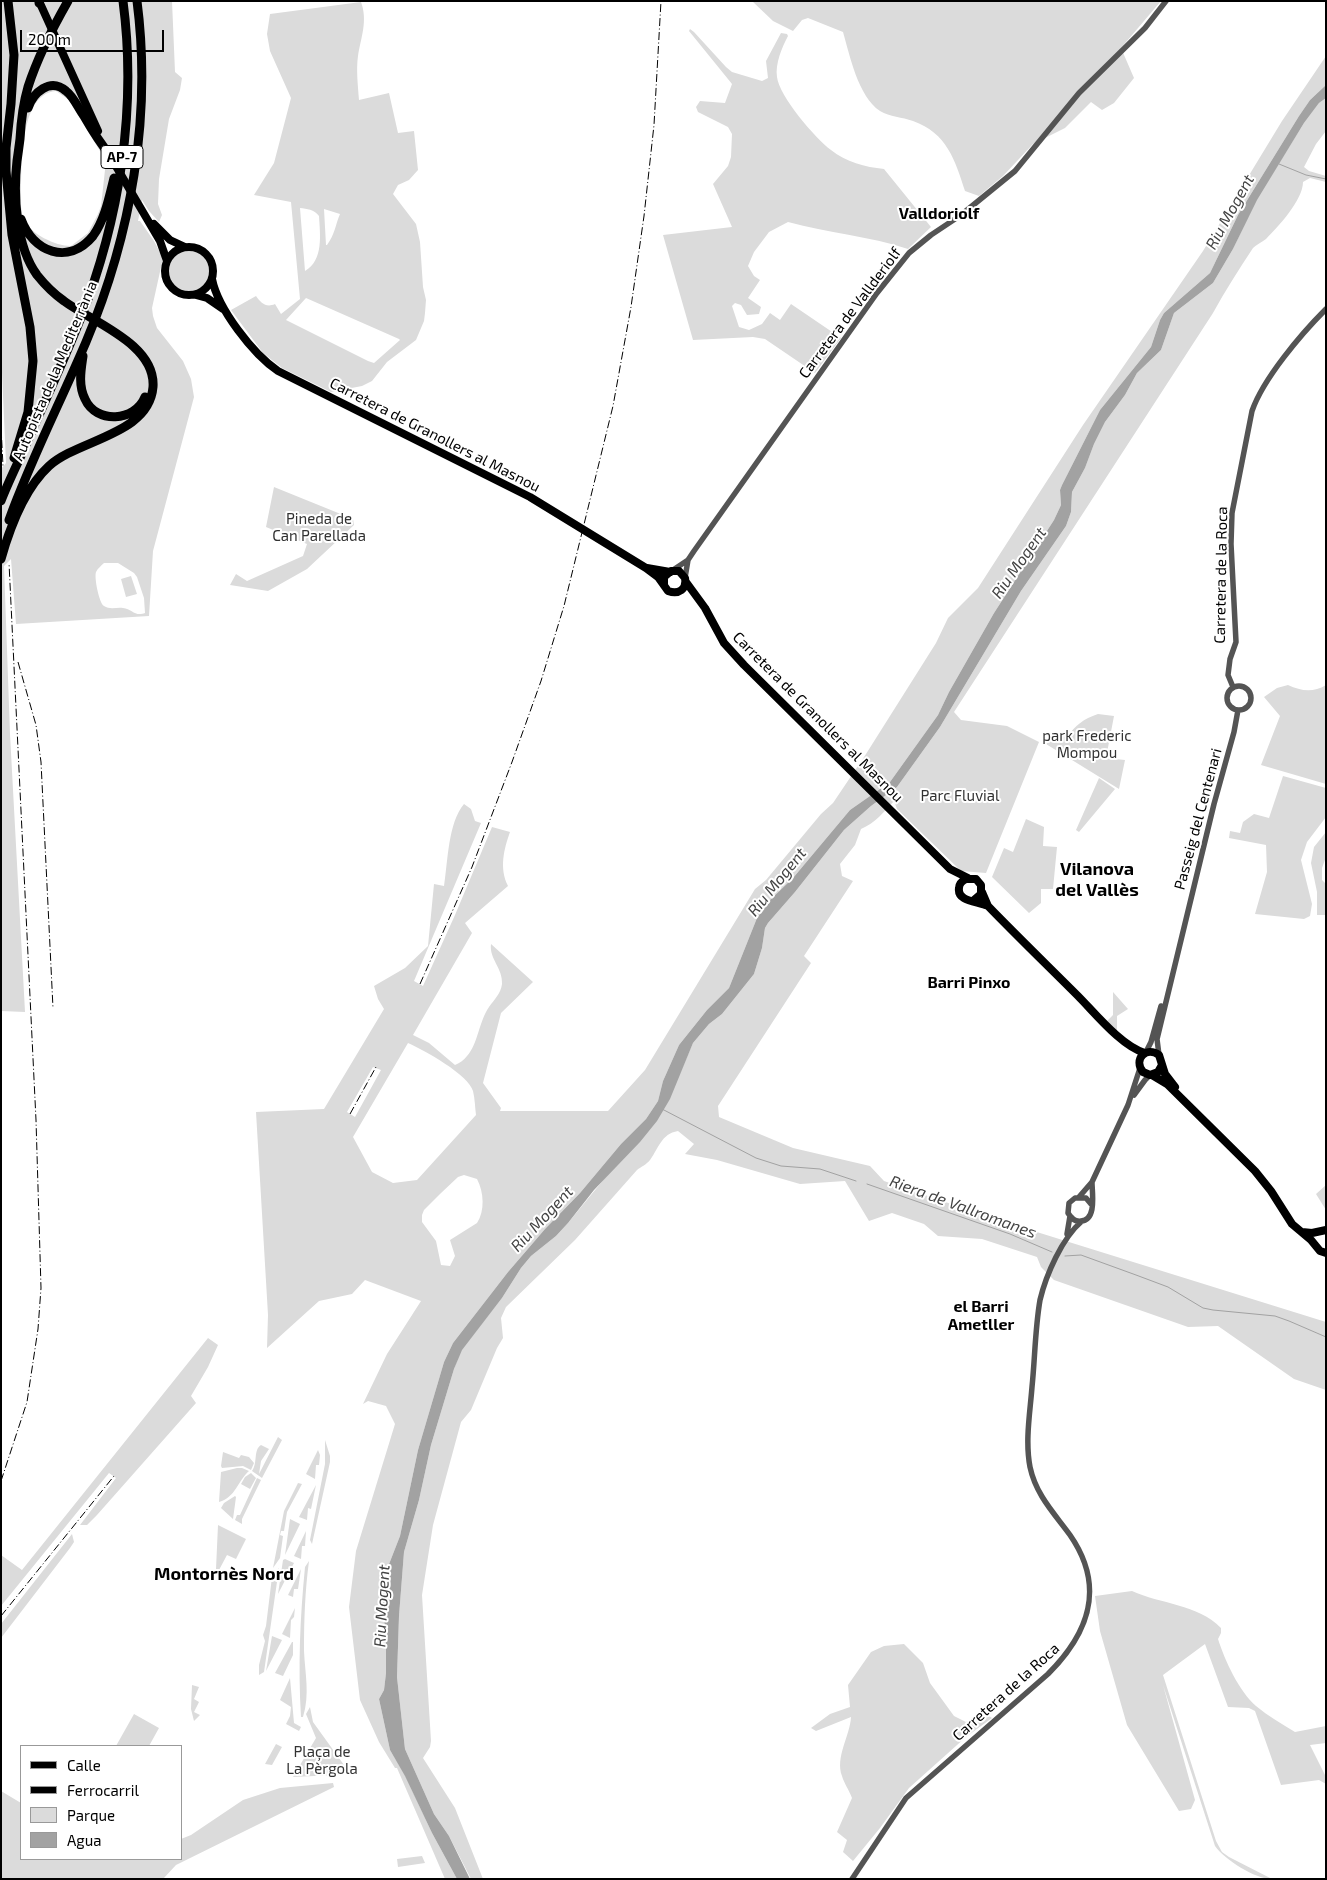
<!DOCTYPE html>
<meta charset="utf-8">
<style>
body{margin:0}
#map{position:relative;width:1327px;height:1880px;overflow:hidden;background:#fff;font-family:"Exo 2",sans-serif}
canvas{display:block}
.frame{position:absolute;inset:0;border:2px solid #000;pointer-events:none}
.legend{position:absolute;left:20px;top:1745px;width:162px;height:115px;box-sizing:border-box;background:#fff;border:1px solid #999;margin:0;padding:6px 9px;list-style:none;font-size:15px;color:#000}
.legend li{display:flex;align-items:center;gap:10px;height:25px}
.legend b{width:25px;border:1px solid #999}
.scale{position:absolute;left:20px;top:30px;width:144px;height:22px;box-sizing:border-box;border:2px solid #000;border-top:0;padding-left:6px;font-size:15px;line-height:18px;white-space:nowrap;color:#000;-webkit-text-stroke:4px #fff;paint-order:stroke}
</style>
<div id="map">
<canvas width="1327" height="1880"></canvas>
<div class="frame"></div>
<ul class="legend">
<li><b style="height:6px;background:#000"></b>Calle</li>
<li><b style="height:6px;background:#000"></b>Ferrocarril</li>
<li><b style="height:14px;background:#dbdbdb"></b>Parque</li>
<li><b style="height:14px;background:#a2a2a2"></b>Agua</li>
</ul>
<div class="scale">200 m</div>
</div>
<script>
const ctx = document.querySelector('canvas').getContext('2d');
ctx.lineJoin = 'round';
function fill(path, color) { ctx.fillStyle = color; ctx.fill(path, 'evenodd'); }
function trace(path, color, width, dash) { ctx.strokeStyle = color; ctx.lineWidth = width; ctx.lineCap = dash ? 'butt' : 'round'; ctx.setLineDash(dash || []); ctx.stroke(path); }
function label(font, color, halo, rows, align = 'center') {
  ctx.font = font + ' "Exo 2",sans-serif'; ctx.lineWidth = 4; ctx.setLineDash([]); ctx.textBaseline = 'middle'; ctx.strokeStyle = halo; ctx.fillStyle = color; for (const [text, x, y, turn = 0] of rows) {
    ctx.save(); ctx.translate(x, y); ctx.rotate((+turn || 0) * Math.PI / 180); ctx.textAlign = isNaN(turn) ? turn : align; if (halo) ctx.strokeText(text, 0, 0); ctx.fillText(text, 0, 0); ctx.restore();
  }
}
fill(new Path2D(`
 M1,1H172L175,72L182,78L180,90L169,119L159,179L158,204L162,215L159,222L149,211L142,200L138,221H140L154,241L163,258L152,308L153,316L157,328L183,361L191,379L194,397L153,551L149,616L16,624L11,559L4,566L10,734L25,1012L1,1011V469L6,463L1,350ZM56,91L69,100L106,161L101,206L98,214L88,233L71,246C55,246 31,234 23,219C22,216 22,211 21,207C22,178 16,94 56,91ZM104,563H118L134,573L137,577L144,598L145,613C135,617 132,609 123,608C117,607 110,610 104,606C99,603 94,577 96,572C98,568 101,566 104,563Z
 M752,1H1161L1121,48L1134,78L1114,103L1102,110L1091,102L1065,128L1033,144L1003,176L979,196L965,191C955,160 947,133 913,121C902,117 890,117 880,111C858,96 850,56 843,32L808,18L802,20L793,31L773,21Z
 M361,2C368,21 361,37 358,56C356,70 358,86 359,100L389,93L398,133L414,131L418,170L409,180L398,185L393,194L416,224L420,242L423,287L426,300L425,313L424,321L416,340L387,362L372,381L362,386L331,392L282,368L263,353L231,310L256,296C261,303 266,308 275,304L281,314L300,299L291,202L254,195L274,163L291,98L270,51L267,34L270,14ZM300,208C307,209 314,209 319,216C320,234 324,260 305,271ZM324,209L340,214C335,226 335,234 327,245H326ZM306,298L399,339L400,340L374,363L368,361L286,320Z
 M690,29L694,32L726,67L732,72L762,81L768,78L766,61L781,33L787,34L788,36C782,47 775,64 777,77C779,96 815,138 831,150C846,162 865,167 884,169L931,227L908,249C869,236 828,233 788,222L769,232L754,252L748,266L754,276L760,280L748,298L761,307L759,314L747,315L741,305L735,303L732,306L739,327L749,330L762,324L770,313L780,320L791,304L841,338L815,373L765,339L753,337L693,340L663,235L732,227L713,184L728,166L731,157L732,134L728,127L698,112L696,107L700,101L725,103L732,84L689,31Z
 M1326,56V85L1310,100L1299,116L1238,215L1210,273L1164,313L1160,320L1151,347L1100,410L1062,485L1060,490L1061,505L1054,520L994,613L949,692L938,715L890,782L850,810L793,878L770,900L757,918L729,988L707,1010L679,1045L663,1081L658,1101L646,1119L621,1144L580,1193L545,1229L508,1272L453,1343L444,1362L418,1450L400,1536L384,1577L383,1608L386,1638V1673L384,1690L379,1699L390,1750L405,1775L432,1833L457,1879H445L397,1768H395L379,1742L360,1700L349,1607L356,1551L395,1424L386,1406L368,1401L363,1404L387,1354L421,1301L365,1280L352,1294L319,1301L267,1348L268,1315L256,1112L324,1109L384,1009L378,999L374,986L405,968L428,946L434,884L444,886C448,861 448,823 464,804L471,809L475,821L481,823L414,981L423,986L455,915L492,827L510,832C504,849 499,868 508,886L465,923L472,933L413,1035L429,1043L455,1065C460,1063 464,1060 467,1056C478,1044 479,1021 489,1007C494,1000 501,993 502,984C503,968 489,959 491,944L533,982L501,1013L483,1083L501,1108L500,1111H608L645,1070L755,889L766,880L821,814L833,803L866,754L936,643L948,618L978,588L1083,425L1203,251L1282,121ZM408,1043C424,1050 469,1075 473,1091C475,1099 475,1108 476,1115L417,1180L393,1183L372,1172L353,1137ZM373,1067L381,1070L355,1117L347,1112ZM464,1175L477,1179C484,1192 485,1211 477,1223L450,1240L455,1256L450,1266L441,1265L436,1241L422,1222V1215L424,1210L440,1194L458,1177Z
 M1326,98V131L1316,144L1304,167L1309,171L1326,176V182L1310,178L1303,182C1303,200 1278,227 1266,239C1262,242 1256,245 1253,248C1239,269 1225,291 1213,313L954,712L961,720L1007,726L1039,742L986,873L961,871L897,809L894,801C884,812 875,823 861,829L855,845L840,864L842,876L853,881L804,956L811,963L718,1106L719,1117L793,1148L870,1166L884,1181L995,1219L1326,1322V1390L1294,1379L1218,1326L1188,1327L1054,1280L1041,1267L1037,1257L982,1239L938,1236L924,1224L892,1213L869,1221L845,1181L800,1184L717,1160L685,1154L694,1144L678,1131C661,1134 659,1148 650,1160C647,1164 641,1167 637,1170L575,1240L506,1307L501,1318L503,1338L497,1348L471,1410L461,1422L433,1525L422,1595L431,1741L430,1747L423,1758L455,1808L483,1879H471L449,1836L434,1814L405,1749L397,1677L399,1616L404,1552L419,1500L431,1445L454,1369L461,1350L502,1298L521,1268L531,1256L556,1236L568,1223L668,1101L693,1043L709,1024L722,1014L754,974L762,948L765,928L768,923L795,892L844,830L871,806L897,787L940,727L1021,591L1066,526L1071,512L1072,492L1085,468L1094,444L1105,422L1125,395L1137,373L1161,350L1174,313L1213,283L1233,249L1256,200L1304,123L1319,103Z
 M167 271a21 21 0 1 1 42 0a21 21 0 1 1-42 0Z
 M274,487L353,519L354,525L307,569L268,591L230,585L236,574L247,581L303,556L307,544L266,527Z
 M131,576L137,594L126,597L121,579Z
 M1288,685C1301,691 1313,693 1326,685V784L1261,765L1280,716L1264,697L1277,688Z
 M1098,714L1114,716L1106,758L1125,760L1119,789L1046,744L1053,734L1067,737C1076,725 1083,719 1098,714Z
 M1283,776L1326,788V817L1307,842L1301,860L1312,904L1310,916L1304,919L1255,914L1267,872L1266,845L1229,838L1230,831L1240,833L1243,822L1254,814L1269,818Z
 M1099,778L1115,789L1079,832L1076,830Z
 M1026,819L1044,827L1043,846L1057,847L1053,889H1041V903L1029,913L992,877L1004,848L1013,852Z
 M1326,832V857L1322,868V880L1326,884V915H1317V892L1311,863L1314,847Z
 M1113,992L1128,1009L1117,1016V1032L1107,1021L1113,1015Z
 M1326,1185V1210L1316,1194Z
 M208,1338L218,1345L208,1367L191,1396L196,1403L97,1515L87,1525H80L116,1478L109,1473L1,1606V1555L22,1570Z
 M278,1437L282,1440L262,1478L252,1471C258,1463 253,1450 261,1445L269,1449L261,1461L259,1474Z
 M325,1440L330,1456V1462L312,1544L310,1540L325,1464Z
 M318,1450L320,1455L319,1465H316L315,1479L306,1474Z
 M223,1452L239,1458L241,1455L249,1457L254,1463L251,1470L243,1466L222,1468L221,1466Z
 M237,1468H242L249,1471C237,1482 236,1497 219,1502L221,1472Z
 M251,1473L256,1478L250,1489L241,1484L245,1477Z
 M257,1478L261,1480L242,1519V1524L235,1520L237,1515H240Z
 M298,1483L302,1484L287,1512L284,1531H281L280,1535L283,1536L280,1558L273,1568L284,1511Z
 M316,1485L311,1509L308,1508L307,1520L299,1517Z
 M235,1496L236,1497L233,1519L221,1508L224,1503Z
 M290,1519L300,1524L285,1555Z
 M218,1525L246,1539L236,1559L227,1555L219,1570L216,1569Z
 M306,1531L305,1546H302L301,1559L294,1556Z
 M72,1534L74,1542L70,1548L1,1638V1624Z
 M285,1559L294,1563L278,1594L283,1560Z
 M309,1561C305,1591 304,1620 304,1651C305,1674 310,1694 303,1717H301C298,1665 300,1618 305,1567Z
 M279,1568L264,1672L259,1675V1665L265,1641L263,1635L266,1626L272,1577Z
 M301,1569L298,1589H294L293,1597L288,1595Z
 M1132,1591C1160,1604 1198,1604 1221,1628V1633L1218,1639C1225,1661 1239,1691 1256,1706C1268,1716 1282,1724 1295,1732L1326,1726V1743L1310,1745L1326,1777V1784L1319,1780L1281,1785L1255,1711L1249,1708L1228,1707L1205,1644L1163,1675L1216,1841L1222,1852L1229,1857L1272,1879C1255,1879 1225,1860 1215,1846L1163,1685L1195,1800L1191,1809L1179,1811L1127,1725L1100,1631L1095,1596Z
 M295,1608L294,1617L291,1620L290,1638L282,1634Z
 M272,1636L282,1640L266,1671Z
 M292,1642H293V1655L283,1676L275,1673Z
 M904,1644L923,1663L930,1683L954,1716L966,1722L986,1714L992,1718L966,1737L909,1788L880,1828L853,1861L843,1852L847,1840L837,1832L852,1798C849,1790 844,1783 842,1776C835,1757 850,1736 851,1717L816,1731L811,1728L830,1714L850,1707L848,1685L871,1652L884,1646Z
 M290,1678L294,1723L301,1727L299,1731L286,1724L290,1716L291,1707L280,1700Z
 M192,1685L199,1687L194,1699L199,1702L194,1712L200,1715L194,1721L191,1709Z
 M310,1707L313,1722L344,1765V1769L335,1775L293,1777L316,1738L306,1714Z
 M134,1714L159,1728L149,1746H116Z
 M276,1744L282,1747L272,1765L265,1764Z
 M333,1783L334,1787L176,1865L163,1879H1V1791L21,1803V1859H181V1839L191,1835L243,1800L280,1788Z
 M422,1856L425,1863L398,1867L397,1859Z`), '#dbdbdb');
fill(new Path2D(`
 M1326,85V98L1319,103L1304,123L1257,200L1233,249L1213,283L1174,313L1161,350L1137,373L1125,395L1105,422L1094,444L1085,468L1072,492L1071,512L1066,526L1021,591L940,727L897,787L871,806L844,830L795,892L768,923L765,928L762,948L754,974L722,1014L709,1024L693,1043L670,1099L657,1121L640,1142L594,1190L568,1223L556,1236L531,1256L521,1268L502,1298L462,1350L454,1369L431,1445L419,1500L404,1552L399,1616L397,1677L405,1749L434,1814L449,1836L470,1879H457L432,1833L405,1776L390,1750L379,1699L384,1690L386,1673V1638L383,1608L384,1577L400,1536L418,1450L444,1362L453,1343L508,1272L545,1229L580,1193L621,1144L646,1119L658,1101L663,1081L679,1045L707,1010L729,988L757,918L770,900L793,878L850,810L890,782L938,715L949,692L994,613L1054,520L1061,505L1060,490L1062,485L1100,410L1151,347L1160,320L1164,313L1210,273L1238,215L1299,116L1310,100Z`), '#a2a2a2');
trace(new Path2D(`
 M1279,164L1306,175L1326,179
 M662,1109L756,1158L781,1166L820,1169L856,1181
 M867,1184L1010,1234L1052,1252
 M1065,1256L1081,1255L1136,1275L1168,1287L1203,1308L1213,1310L1275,1316L1289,1321L1326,1337`), '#a2a2a2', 1);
trace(new Path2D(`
 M673,570L688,560L694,551L877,293L909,253L931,235L961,215L1015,171L1079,93L1145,28L1166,1
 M685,578L688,560
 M1227 698a12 12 0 1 1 24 0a12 12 0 1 1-24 0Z
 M1233,687L1228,675L1230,659L1236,642L1231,544L1232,513L1252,411C1263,379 1301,334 1326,309
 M1146,1052L1151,1042L1161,1006
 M1159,1055L1157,1039L1214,804L1234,732L1238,710
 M1134,1095L1145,1080L1150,1075
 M1079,1197L1092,1182L1128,1105L1140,1068
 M1091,1204L1086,1198H1075L1069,1203L1068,1213C1071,1218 1075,1222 1081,1221C1097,1220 1092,1193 1092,1182
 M1067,1234L1070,1216
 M852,1879L906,1798L1048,1674C1089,1633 1106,1587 1070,1535C1054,1513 1036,1495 1030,1467C1025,1441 1030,1413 1032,1387C1035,1358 1035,1329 1040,1300C1046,1275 1062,1238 1082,1221`), '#545454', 5.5);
trace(new Path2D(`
 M39,1L98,131
 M107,151L160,241L167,261
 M154,224L170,240L185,247
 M165 271a24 24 0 1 1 48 0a24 24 0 1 1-48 0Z
 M212,279C218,309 253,354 278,371L530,497L646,568L658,577L668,591C679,595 687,589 685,578L679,571H671L664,577V584
 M196,295L207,298L223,309
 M647,568L670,572
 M686,582L705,608L724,643L744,665L950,869L968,878
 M982,892L988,906C1017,936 1048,966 1078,996C1094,1012 1122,1047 1145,1053
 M974,900L981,894V885L976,879H966C962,881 959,883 959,888C957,902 978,901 988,906
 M1162,1065L1158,1072L1150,1075L1143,1072C1133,1059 1146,1046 1159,1055L1165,1074L1175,1087
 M1152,1075L1167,1084L1255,1171L1271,1191L1292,1224L1311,1240L1320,1251L1326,1253
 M1302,1232L1312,1233L1326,1230`), '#000', 8);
trace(new Path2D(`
 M8,1L14,55L11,104L6,148V171L12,235L30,327L33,361L28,412L14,458
 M39,1V3
 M28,108C33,93 50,77 66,91C74,97 78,108 84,116C92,130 100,143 110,155
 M21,219C33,252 68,266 93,236C105,219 109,198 114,178
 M83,356C81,370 78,385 85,399C96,424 135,422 145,397
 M1,501C9,480 20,459 29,438C46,399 64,360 80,320C120,220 137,108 123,1
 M9,520C31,459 61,401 86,342C131,235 152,117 137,1
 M1,559C10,527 24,489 49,466C79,439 149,435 153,387C156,344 92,322 64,301C54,294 45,285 37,275C16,246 13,196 17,161C18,154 19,147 20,139C21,121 23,104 28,87C38,56 52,29 68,1`), '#000', 9);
trace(new Path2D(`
 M1,426L3,466
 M18,662L36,725L41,762L53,1008
 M420,984L472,867L512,762L541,681L564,606L613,406L631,307L644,216L654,125L661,1
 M350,1114L376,1067
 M1,1481L27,1402L38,1329L41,1288L36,1120L9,563
 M1,1616L114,1476`), '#000', 1, [8, 2.5, 1, 2.5]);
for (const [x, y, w] of [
 [122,157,42]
]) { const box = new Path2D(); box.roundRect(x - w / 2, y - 11.5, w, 23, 4); ctx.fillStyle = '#fff'; ctx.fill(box); trace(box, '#000', 1); }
label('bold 14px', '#000', null, [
 ["AP-7",122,157]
]);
label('15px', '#000', '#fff', [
 ["Carretera de Vallderiolf",850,313,-53],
 ["Autopista de la Mediterrània",55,371,-67],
 ["Carretera de Granollers al Masnou",435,435,27],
 ["Carretera de la Roca",1221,575,-89],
 ["Carretera de Granollers al Masnou",818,717,45],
 ["Passeig del Centenari",1198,819,-75],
 ["Carretera de la Roca",1006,1692,-42]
]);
label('15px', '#323232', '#fff', [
 ["Pineda de",319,519],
 ["Can Parellada",319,536],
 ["park Frederic",1087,736],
 ["Mompou",1087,753],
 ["Parc Fluvial",960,796],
 ["Plaça de",322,1752],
 ["La Pèrgola",322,1769]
]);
label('italic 16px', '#434343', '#fff', [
 ["Riu Mogent",1230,212,-61],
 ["Riu Mogent",1019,563,-55],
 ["Riu Mogent",777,882,-51],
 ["Riera de Vallromanes",963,1207,20],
 ["Riu Mogent",542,1219,-47],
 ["Riu Mogent",382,1606,-87]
]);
label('bold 16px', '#000', '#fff', [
 ["Valldoriolf",939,214],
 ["Barri Pinxo",969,983],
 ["el Barri",981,1307],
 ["Ametller",981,1325]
]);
label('bold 18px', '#000', '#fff', [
 ["Vilanova",1097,869],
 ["del Vallès",1097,890],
 ["Montornès Nord",224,1574]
]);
</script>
